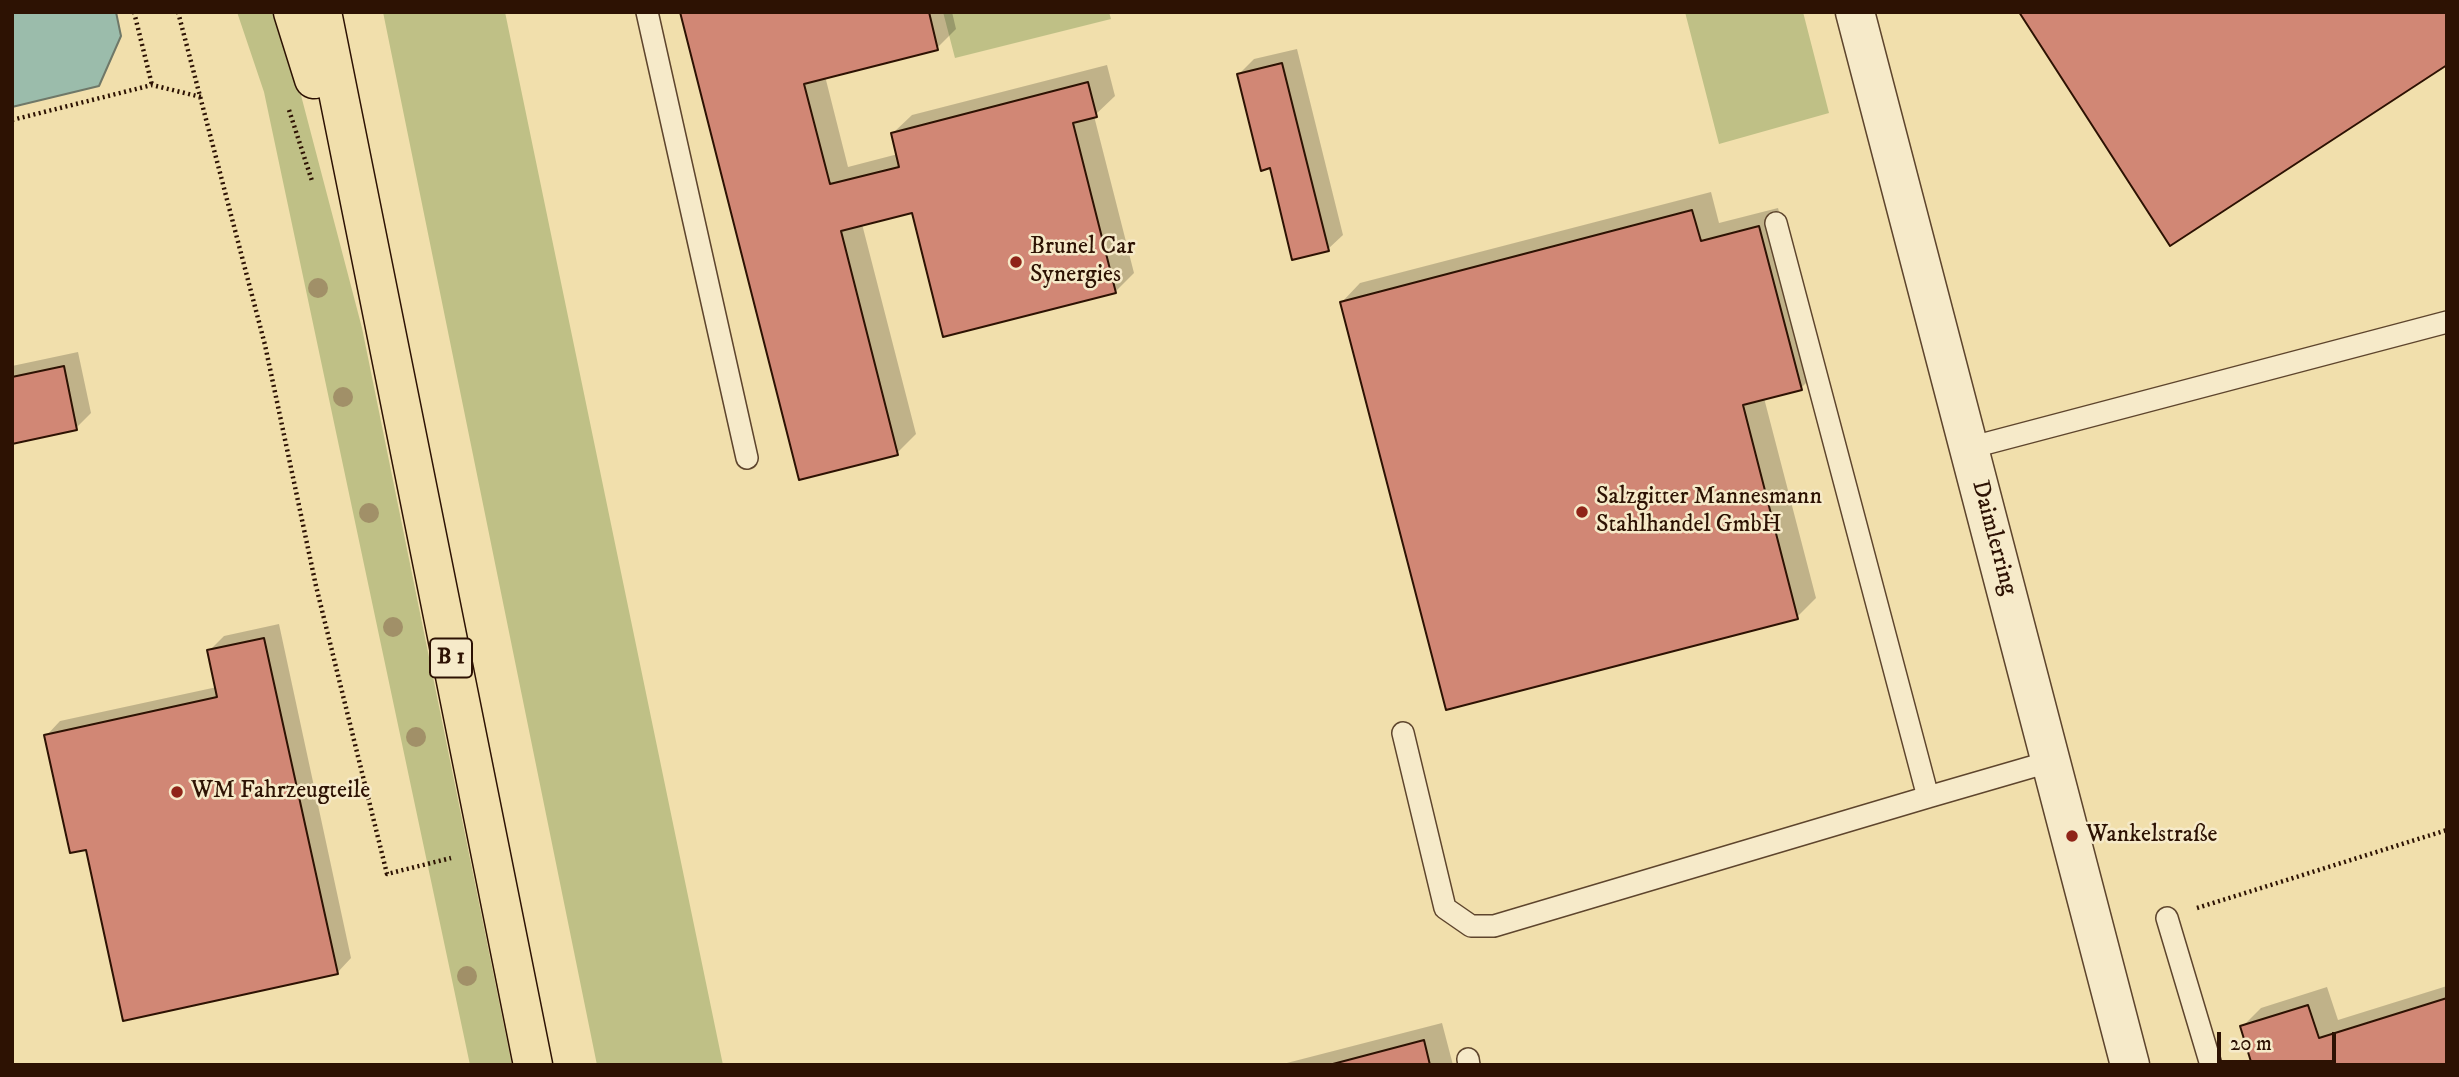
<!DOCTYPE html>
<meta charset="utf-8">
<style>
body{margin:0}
#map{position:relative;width:2459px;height:1077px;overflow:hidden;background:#f1dfac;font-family:"IM FELL DW Pica",serif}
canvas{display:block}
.frame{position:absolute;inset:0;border:14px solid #2d1203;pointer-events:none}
.scale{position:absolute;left:2217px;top:1032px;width:119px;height:32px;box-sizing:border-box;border:4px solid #2d1203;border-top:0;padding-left:9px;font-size:21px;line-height:24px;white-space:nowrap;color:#2d1203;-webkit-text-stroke:5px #f6eac9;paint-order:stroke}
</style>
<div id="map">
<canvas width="2459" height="1077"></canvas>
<div class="frame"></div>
<div class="scale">20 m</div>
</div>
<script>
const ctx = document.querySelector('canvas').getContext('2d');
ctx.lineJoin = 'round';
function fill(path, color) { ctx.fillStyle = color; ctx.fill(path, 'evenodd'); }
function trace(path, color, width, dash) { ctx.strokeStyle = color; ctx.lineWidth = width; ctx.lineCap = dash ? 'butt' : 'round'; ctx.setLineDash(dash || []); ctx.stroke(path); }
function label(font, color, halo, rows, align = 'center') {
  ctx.font = font + ' "IM FELL DW Pica",serif'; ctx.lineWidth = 5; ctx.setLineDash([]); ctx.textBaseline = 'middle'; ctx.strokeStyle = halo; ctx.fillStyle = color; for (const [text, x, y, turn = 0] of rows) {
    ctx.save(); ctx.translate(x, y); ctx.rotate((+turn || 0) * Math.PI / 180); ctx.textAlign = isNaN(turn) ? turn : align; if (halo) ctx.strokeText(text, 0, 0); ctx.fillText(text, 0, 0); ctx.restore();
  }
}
fill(new Path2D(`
 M237,12H273L297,80L362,328L512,1065H470L264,92Z
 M383,12H505L723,1065H597Z
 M943,12H1109L1111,19L955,58Z
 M1685,12H1803L1829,113L1719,144Z`), '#bfc086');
const water = new Path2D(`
 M12,12H116L121,36L99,86L12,107Z`);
fill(water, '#9bbcab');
trace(water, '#6f7868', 2);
fill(new Path2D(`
 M682,12H952L956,29L937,48L825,76L848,167L898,154L893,133L912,115L1107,65L1115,96L1094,116L1134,273L1115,292L913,211L862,224L916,434L897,453Z
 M1297,49L1343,235L1328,249L1271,166L1239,74L1254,59Z
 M1711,192L1719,223L1778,208L1820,369L1801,388L1764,398L1816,598L1797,617L1342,302L1360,283Z
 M78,352L91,413L76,428L12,442V366Z
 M279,624L351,958L337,973L87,848L46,736L60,721L217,687L209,651L224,636Z
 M2447,986V1065L2242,1027L2261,1008L2327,987L2338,1020Z
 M1442,1023L1453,1065H1279Z`), '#0003');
const building = new Path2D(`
 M680,12H929L938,50L804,84L830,184L899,167L891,133L1088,82L1097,117L1073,123L1116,293L943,337L912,213L841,231L898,455L799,480Z
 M2019,12H2447V65L2170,246Z
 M1282,63L1329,251L1292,260L1270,168L1261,171L1237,74Z
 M1692,210L1701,241L1759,226L1802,390L1743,405L1798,619L1446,710L1340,302Z
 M64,366L77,430L12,444V377Z
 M264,638L338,974L123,1021L86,850L70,853L44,735L217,697L207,650Z
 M2447,998V1065H2252L2240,1026L2308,1005L2319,1038Z
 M1424,1040L1430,1065H1329Z`);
fill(building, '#d18775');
trace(building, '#2d1203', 2);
const lane = new Path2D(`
 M647,12L747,458
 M1776,223L1928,797L2052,761
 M1969,448L2447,322
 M1403,733L1445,908L1471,926H1494L1928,797
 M2167,918L2211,1065
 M1468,1059L1469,1065`);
const street = new Path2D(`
 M1855,12L2130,1065`);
const primary = new Path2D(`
 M293,12L314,79
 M322,12L533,1065`);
trace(lane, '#5e452d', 24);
trace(street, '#5e452d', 41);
trace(primary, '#2d1203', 41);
trace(new Path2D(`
 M134,12L152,85
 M178,12L265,345L316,586L387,874L451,858
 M289,110L312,181
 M12,120L152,85L201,97
 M2197,908L2447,830`), '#2d1203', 4.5, [2, 3.5]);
trace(lane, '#f6eac9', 21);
trace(street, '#f6eac9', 38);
trace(primary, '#f1dfac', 38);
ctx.fillStyle = '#a19068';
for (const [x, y] of [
 [318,288],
 [343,397],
 [369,513],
 [393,627],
 [416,737],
 [467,976]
]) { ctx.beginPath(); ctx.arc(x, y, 10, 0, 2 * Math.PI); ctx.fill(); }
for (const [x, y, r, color] of [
 [1016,262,7,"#8f2418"],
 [1582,512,7,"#8f2418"],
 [177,792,7,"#8f2418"],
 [2072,836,7,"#8f2418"]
]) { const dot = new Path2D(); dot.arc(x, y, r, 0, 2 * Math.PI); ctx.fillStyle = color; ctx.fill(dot); trace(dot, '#f6eac9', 2.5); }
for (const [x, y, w] of [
 [451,658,42]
]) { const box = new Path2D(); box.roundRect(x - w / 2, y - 19.5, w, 39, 5); ctx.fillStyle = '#f6eac9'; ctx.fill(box); trace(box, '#2d1203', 2); }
label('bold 23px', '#2d1203', null, [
 ["B 1",451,658]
]);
label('24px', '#2d1203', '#f6eac9', [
 ["Brunel Car",1030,248],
 ["Synergies",1030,276],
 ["Salzgitter Mannesmann",1596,498],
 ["Stahlhandel GmbH",1596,526],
 ["WM Fahrzeugteile",191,792],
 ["Wankelstraße",2086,836]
], 'left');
label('24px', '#2d1203', '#f6eac9', [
 ["Daimlerring",1993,538,75]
]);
</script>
